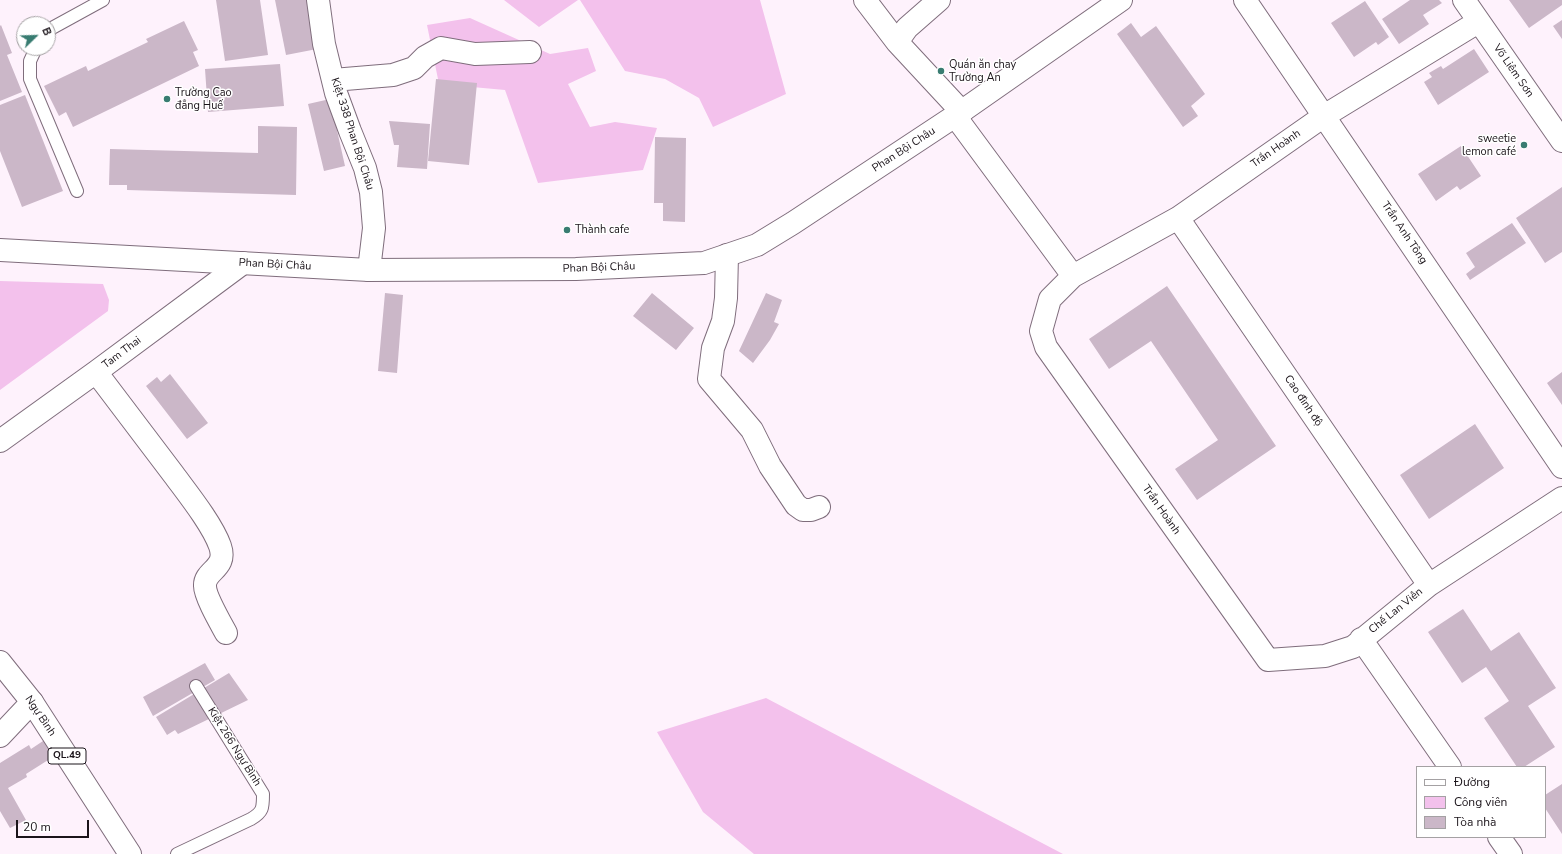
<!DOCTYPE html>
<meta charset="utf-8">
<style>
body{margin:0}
#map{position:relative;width:1562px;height:854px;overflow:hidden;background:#fef2fc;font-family:"Nunito Sans",sans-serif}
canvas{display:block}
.legend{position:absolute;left:1416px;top:766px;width:130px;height:72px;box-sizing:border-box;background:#fff;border:1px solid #a4a1a3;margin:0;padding:5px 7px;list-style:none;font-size:12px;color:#1b141a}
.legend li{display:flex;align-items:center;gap:8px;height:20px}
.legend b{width:20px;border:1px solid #a4a1a3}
.north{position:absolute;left:16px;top:16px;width:40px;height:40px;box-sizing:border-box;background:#fff;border:1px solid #a4a1a3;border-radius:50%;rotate:67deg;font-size:11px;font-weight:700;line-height:16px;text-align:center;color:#1b141a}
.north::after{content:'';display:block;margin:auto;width:14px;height:18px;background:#387c71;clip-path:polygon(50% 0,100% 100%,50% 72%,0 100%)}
.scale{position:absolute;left:16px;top:820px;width:73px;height:18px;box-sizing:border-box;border:2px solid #1b141a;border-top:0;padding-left:5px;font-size:12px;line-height:14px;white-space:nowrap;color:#1b141a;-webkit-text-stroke:3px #fff;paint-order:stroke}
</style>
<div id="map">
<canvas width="1562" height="854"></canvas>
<ul class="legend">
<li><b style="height:5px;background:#fff"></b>Đường</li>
<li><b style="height:11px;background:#f3c1ec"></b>Công viên</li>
<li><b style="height:11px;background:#cbb7c8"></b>Tòa nhà</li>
</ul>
<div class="north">B</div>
<div class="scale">20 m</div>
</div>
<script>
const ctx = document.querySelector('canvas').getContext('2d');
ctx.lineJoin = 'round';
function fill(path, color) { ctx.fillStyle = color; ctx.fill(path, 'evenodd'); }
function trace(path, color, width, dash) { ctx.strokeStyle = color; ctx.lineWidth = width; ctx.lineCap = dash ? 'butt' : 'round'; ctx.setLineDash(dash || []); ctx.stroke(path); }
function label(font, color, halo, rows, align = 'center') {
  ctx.font = font + ' "Nunito Sans",sans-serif'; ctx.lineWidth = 3; ctx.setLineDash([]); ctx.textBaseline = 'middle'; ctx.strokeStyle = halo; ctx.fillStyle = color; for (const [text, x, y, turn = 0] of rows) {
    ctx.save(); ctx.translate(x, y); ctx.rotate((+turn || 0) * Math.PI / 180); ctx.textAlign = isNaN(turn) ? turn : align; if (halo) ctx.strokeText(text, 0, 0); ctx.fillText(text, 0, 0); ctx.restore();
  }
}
fill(new Path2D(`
 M504,0H578L539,27Z
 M580,0H760L786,94L713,127L699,98L665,79L625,71Z
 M470,18L550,54L588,48L596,71L568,84L590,127L615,122L657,128L643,170L538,183L505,90L439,84L427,25Z
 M0,281L103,284L109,300L108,311L0,390Z
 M766,698L1063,854H754L703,812L657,732Z`), '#f3c1ec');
fill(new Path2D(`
 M216,0H260L268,55L225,61Z
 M275,0H308L317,49L286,55Z
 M1410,0H1439L1442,3L1423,15L1429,24L1399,44L1382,19Z
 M1509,0H1562V5L1529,28Z
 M1365,1L1389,37L1378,45L1376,42L1354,57L1331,23Z
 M1562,20V39L1553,26Z
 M184,21L198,50L193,52L199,66L73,127L66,112L59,116L44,86L86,66L88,71L148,42L146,39Z
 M1131,23L1141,37L1156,26L1205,94L1191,106L1198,116L1183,127L1117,34Z
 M1,25L12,53L7,55L22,92L0,101V26Z
 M1474,49L1489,72L1438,105L1424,82L1432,77L1429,73L1441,66L1443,69Z
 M280,64L284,106L208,112L205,69Z
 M436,79L477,83L469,165L428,161Z
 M25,95L63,191L22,207L0,151V105Z
 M330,99L345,166L324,171L308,104Z
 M389,121L430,124L427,169L397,167L399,145H394Z
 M258,126L297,127L296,195L127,190V185H109L110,149L258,153Z
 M655,137L686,138L685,222L663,221V203H654Z
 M1461,146L1481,176L1460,190L1457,186L1436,201L1418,174Z
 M1562,187V252L1545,263L1516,218Z
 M1512,223L1526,243L1470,280L1466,274L1475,267L1466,253Z
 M1167,286L1276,446L1197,500L1175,469L1218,440L1151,341L1109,369L1089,339Z
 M385,293L403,295L397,373L378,371Z
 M652,293L694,328L676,350L633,316Z
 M766,293L782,300L774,322L779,324L770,340L753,363L739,351Z
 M1562,372V405L1547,383Z
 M170,374L208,423L187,439L146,386L157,377L161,382Z
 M1475,424L1504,468L1429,519L1400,475Z
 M1463,609L1491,651L1519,632L1556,688L1528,706L1555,747L1524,767H1517L1484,718L1509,701L1486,667L1462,683L1428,632Z
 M205,663L215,680L153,716L143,697Z
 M229,673L248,700L178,734L175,730L167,735L156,717Z
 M46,739L56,755L26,774L27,777L8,788L26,820L10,828L0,811V763L29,745L31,749Z
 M1562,784V834L1545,808V795Z`), '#cbb7c8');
const service = new Path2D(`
 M48,32L52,28L103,0
 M36,48L30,61V79L77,191
 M177,854L251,819C263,812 263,808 263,794L196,686`);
const minor = new Path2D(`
 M318,0L324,44L336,93L350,131L365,168L371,192L374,228L369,270
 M865,0L897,42L962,112
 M1245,0L1562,467
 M1464,0L1562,141
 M1478,22L1324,116L1178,218L1073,276L1050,299L1041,331L1046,347L1268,660L1325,656L1353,647L1429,585L1562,498
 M897,42L907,28L939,0
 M333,80L393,75L414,68L425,57L441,48L475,54L530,52
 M955,116L1073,276
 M1178,218L1429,585
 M727,255L726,298L723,321L713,348L709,379L752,430L770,466L796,505L803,510H811L819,507
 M96,372C122,406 148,441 174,475C188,494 212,524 220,546C228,569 204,570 205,586C205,596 220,622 226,633
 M0,441L96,372L243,263
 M1361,639L1450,767
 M0,736L32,702
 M1499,837L1511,854`);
const tertiary = new Path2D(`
 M0,250L369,270L576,269L704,263L757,245L793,223L955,116L1121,0`);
const trunk = new Path2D(`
 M0,662L32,702L130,854`);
trace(service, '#7f6d7c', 14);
trace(minor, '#7f6d7c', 24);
trace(tertiary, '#7f6d7c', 24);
trace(trunk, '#7f6d7c', 24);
trace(service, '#fff', 12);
trace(minor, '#fff', 22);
trace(tertiary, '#fff', 22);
trace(trunk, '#fff', 22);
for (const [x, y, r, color] of [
 [941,71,4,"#387c71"],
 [167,99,4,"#387c71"],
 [1524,145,4,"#387c71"],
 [567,230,4,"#387c71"]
]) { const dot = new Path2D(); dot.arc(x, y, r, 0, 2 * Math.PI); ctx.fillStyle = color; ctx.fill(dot); trace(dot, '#fff', 1.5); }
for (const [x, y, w] of [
 [67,756,38]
]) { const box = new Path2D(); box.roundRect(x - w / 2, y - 8, w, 16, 3); ctx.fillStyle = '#fff'; ctx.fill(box); trace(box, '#1b141a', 1); }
label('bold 10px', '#1b141a', null, [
 ["QL.49",67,756]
]);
label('11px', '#1b141a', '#fff', [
 ["Quán ăn chay",949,65],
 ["Trường An",949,78],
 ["Trường Cao",175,93],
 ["đẳng Huế",175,106],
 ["sweetie",1516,139,"right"],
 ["lemon café",1516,152,"right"],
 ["Thành cafe",575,230]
], 'left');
label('11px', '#1b141a', '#fff', [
 ["Võ Liêm Sơn",1513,71,55],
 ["Kiệt 338 Phan Bội Châu",352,134,72],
 ["Trần Hoành",1276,149,-35],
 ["Phan Bội Châu",904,150,-33],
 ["Trần Anh Tông",1404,233,56],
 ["Phan Bội Châu",275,265,3],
 ["Phan Bội Châu",599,268,-2],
 ["Tam Thai",122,353,-37],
 ["Cao đình độ",1303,401,56],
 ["Trần Hoành",1161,510,55],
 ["Chế Lan Viên",1396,611,-39],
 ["Ngự Bình",40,716,56],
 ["Kiệt 266 Ngự Bình",234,747,58]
]);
</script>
